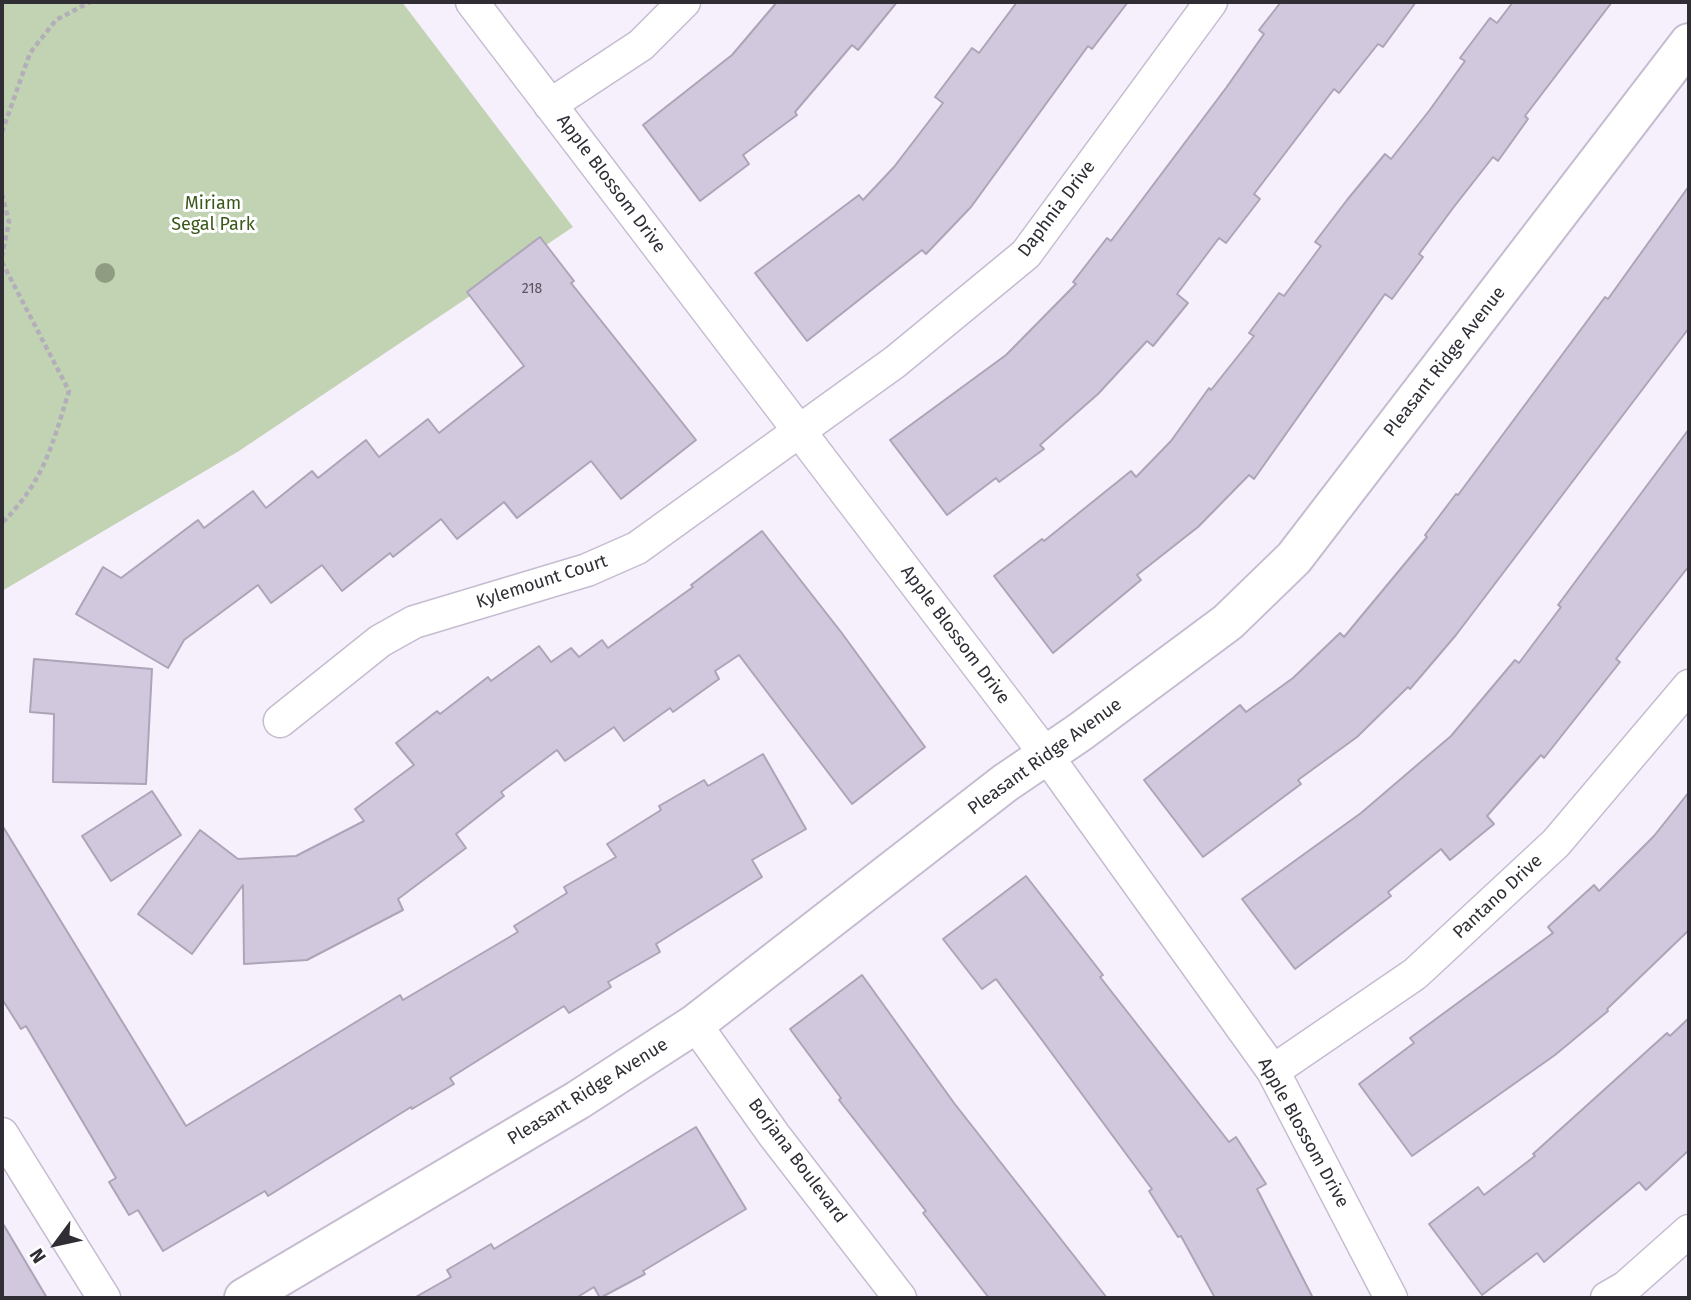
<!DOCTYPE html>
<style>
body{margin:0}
#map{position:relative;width:1691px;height:1300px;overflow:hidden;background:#f6f0fd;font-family:"Fira Sans",sans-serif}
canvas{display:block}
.frame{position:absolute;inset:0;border:4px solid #302d35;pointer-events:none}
.north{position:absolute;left:21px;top:1209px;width:70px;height:70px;-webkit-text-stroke:5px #fff;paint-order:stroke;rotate:237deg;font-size:19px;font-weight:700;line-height:28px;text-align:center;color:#302d35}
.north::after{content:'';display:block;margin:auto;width:24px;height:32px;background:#302d35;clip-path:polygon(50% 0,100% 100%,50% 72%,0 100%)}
</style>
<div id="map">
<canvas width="1691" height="1300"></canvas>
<div class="frame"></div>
<div class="north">N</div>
</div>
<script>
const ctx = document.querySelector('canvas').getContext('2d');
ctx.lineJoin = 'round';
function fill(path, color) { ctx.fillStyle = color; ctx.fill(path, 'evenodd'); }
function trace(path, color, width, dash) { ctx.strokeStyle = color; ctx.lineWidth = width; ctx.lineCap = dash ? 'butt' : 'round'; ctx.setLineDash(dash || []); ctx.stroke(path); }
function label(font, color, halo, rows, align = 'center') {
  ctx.font = font + ' "Fira Sans",sans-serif'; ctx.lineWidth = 6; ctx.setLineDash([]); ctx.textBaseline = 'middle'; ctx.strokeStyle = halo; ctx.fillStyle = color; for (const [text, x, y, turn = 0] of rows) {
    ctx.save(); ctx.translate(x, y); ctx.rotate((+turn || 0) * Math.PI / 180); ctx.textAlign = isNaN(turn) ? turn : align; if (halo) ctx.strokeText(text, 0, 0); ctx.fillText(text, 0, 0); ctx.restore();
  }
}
fill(new Path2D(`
 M2,2H402L573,227L239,451L2,591Z`), '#c2d3b4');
const building = new Path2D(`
 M777,2H897L858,50L852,45L795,112L797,115L743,155L749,164L700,201L643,125L732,55Z
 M1017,2H1128L1092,49L1088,46L971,207L926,254L922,250L807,341L755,273L859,195L863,200L894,167L943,103L935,97L972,48L979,53Z
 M1281,2H1416L1383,47L1378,44L1339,93L1334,89L1254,194L1260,199L1226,243L1219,238L1177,294L1188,303L1153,346L1147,341L1098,394L1040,445L1044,449L999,482L996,478L947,515L890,440L1006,355L1076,284L1073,282L1107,238L1111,241L1226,88L1264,34L1259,30Z
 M1513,2H1612L1525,116L1528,119L1498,161L1493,157L1453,208L1419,254L1423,257L1392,299L1385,294L1254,479L1249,475L1198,527L1137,575L1141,580L1053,653L994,576L1042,539L1044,541L1131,471L1136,477L1171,441L1209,388L1211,390L1254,336L1249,333L1279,293L1284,296L1321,246L1315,242L1347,200L1385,154L1391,159L1429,111L1465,61L1460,58L1490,18L1497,23Z
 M1689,186V328L1456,635L1410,689L1408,687L1357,737L1298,780L1301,784L1203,857L1144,780L1240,705L1246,712L1293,678L1340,633L1344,637L1427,537L1425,535L1456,494L1458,495L1605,297L1608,299Z
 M540,237L574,281L571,283L696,440L621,499L591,461L517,518L504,502L457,539L441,519L393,557L390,553L342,591L322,565L271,603L258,585L184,640L168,668L76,614L103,567L121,578L198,520L204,528L253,491L266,508L312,471L318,478L366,440L379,457L428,419L439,433L524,366L467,292Z
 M1689,429V566L1616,659L1620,662L1544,758L1541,755L1487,816L1494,824L1450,860L1441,849L1388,892L1391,896L1295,969L1242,899L1361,813L1451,736L1515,660L1519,663L1561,607L1558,605Z
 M762,531L841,632L925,747L852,804L739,655L715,671L719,679L673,712L670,708L624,741L614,727L565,761L557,750L501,792L504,796L456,834L466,848L398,899L403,910L307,960L244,964L243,885L192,954L138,914L200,830L238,859L296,856L364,821L355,809L414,765L396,743L437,711L440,714L488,677L491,681L539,646L551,662L571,648L579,657L602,640L608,648L693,587L691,585Z
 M34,659L152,669L146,784L53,782L54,714L30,712Z
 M763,754L806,829L752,860L762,877L656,944L660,952L608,982L611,987L569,1013L564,1006L450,1078L454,1084L412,1109L411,1107L268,1196L265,1191L163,1251L138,1210L129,1215L109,1182L116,1178L26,1026L21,1029L2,999V825L186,1126L400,995L403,1000L518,932L514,926L567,893L564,887L616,857L607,844L661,810L659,806L704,780L708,786Z
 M152,791L181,835L111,881L82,836Z
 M1689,792V930L1607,1009L1608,1011L1555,1055L1412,1156L1359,1084L1414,1043L1410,1038L1553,933L1548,927L1594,885L1599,891L1654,836Z
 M1026,876L1103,975L1100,977L1229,1142L1236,1137L1266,1184L1257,1189L1313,1298H1215L1181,1236L1178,1237L1149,1191L1152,1189L1039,1036L996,979L982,989L943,939Z
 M862,975L954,1103L1107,1298H989L923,1213L926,1211L839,1100L841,1098L790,1029Z
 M1689,1018V1150L1646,1190L1639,1182L1544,1262L1537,1253L1482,1295L1429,1224L1478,1187L1484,1195L1535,1156L1533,1154L1667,1033L1670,1036Z
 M696,1127L746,1209L643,1271L645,1274L600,1298L594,1287L576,1298H414L451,1277L447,1270L491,1244L494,1249Z
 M2,1222L47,1298H2Z`);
fill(building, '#d2c8dd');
trace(building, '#ada4b8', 2);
const minor = new Path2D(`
 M472,2L1047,756L1273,1071L1391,1298
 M550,105L641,45L684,2
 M280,721L380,641L414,622L587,570L637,548L895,362L1026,254L1211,2
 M695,1024L774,1135L900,1298
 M1273,1071L1415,974L1556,843L1689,686
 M2,1134L104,1298
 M1607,1298L1626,1287L1689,1231`);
const tertiary = new Path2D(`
 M244,1298L578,1100L695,1024L1005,783L1080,732L1228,622L1294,558L1689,43`);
trace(minor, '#c5bcd0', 35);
trace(tertiary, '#c5bcd0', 42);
trace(new Path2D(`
 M2,132L30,53L56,20L90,2
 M2,194L9,222L2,256
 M2,262L69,391C52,446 44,481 2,523`), '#b3aeb9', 4.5, [5, 3.5]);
trace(minor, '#fff', 32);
trace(tertiary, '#fff', 38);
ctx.fillStyle = '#8f9c81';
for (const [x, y] of [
 [105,273]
]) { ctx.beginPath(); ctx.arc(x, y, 10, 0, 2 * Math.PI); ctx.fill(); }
label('14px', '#58545f', null, [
 ["218",532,289]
]);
label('18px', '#302d35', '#fff', [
 ["Apple Blossom Drive",611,184,53],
 ["Daphnia Drive",1057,209,-53],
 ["Pleasant Ridge Avenue",1445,362,-52],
 ["Kylemount Court",542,582,-18],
 ["Apple Blossom Drive",955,635,53],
 ["Pleasant Ridge Avenue",1045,757,-36],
 ["Pantano Drive",1498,897,-43],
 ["Pleasant Ridge Avenue",588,1092,-32],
 ["Apple Blossom Drive",1303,1133,61],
 ["Borjana Boulevard",797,1161,53]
]);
label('18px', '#3b581b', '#fff', [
 ["Miriam",213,204],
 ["Segal Park",213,225]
]);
</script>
